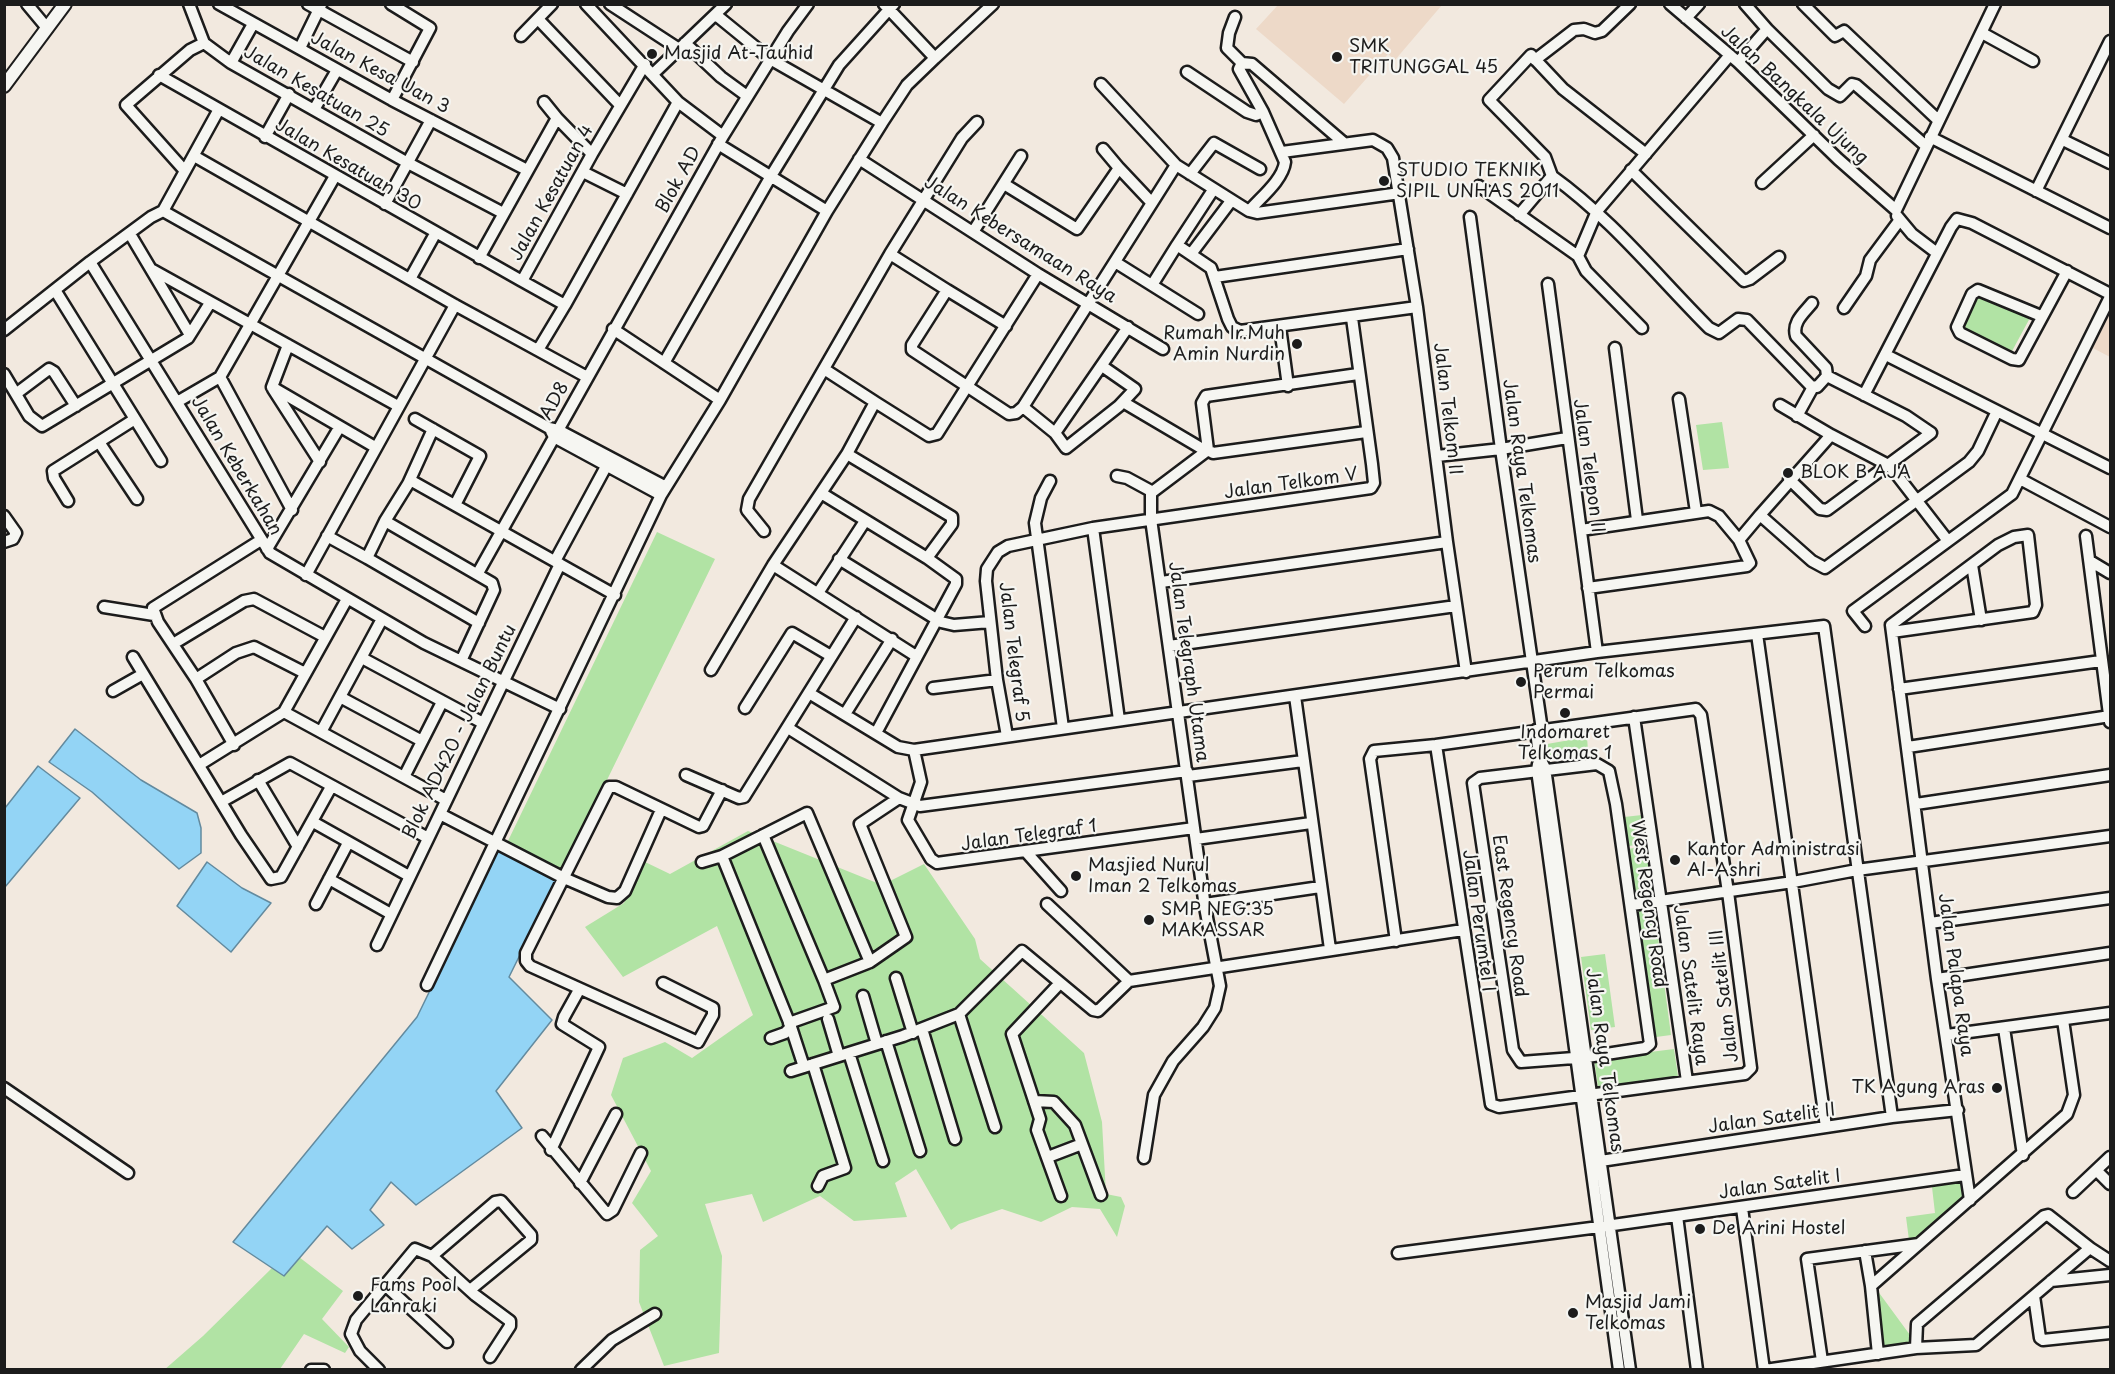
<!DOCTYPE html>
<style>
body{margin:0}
#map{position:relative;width:2115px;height:1374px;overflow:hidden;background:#f2e9df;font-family:"Playpen Sans",sans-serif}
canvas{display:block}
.frame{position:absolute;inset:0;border:6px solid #1c1c1c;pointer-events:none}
</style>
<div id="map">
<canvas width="2115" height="1374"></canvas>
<div class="frame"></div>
</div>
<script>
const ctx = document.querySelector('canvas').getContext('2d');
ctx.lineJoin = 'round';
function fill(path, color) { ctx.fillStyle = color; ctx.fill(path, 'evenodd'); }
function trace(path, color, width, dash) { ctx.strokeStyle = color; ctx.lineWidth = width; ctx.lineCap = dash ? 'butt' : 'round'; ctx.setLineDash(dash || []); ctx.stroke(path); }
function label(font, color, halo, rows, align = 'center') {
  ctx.font = font + ' "Playpen Sans",sans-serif'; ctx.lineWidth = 4.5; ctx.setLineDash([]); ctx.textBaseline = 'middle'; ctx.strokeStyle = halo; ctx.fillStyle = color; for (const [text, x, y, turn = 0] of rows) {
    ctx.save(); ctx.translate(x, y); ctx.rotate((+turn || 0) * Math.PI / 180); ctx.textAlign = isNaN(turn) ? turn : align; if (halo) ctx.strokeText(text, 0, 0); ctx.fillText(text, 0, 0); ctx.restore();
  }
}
fill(new Path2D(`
 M1307,4L1309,6L1442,5L1395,60L1388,54L1344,104L1256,29L1278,5Z
 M2110,303V357L2089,346Z`), '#edd9c8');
fill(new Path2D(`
 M1979,291L2031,316L2011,353L1960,326Z
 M1722,422L1729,468L1703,470L1696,425Z
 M657,532L715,559L563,870L507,843Z
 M1587,737L1588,751L1549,760L1547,744Z
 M1642,815L1646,843L1629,846L1624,817Z
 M748,831L882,885L924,864L975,939L980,959L1084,1053L1102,1122L1106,1194L1121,1197L1125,1206L1117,1237L1100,1209L1072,1207L1041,1222L1002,1209L959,1224L951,1230L916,1169L895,1183L907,1217L854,1221L820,1196L763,1222L752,1194L705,1204L722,1256L719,1353L664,1366L639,1302L640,1250L658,1236L632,1203L651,1171L611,1095L623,1058L665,1042L692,1058L753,1015L717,926L623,977L585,927L624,903L643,861L670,874Z
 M1646,846L1654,896L1636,899L1628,849Z
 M1654,907L1671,1035L1656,1037L1638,909Z
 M1605,954L1615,1027L1591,1030L1581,957Z
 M1674,1049L1678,1076L1598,1087L1594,1059Z
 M1963,1181L1966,1199L1919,1240H1909L1906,1217L1935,1213L1932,1187Z
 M299,1257L343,1291L322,1319L349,1347L345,1353L304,1334L280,1369L164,1370L203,1336L272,1268L284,1276Z
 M1877,1290L1910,1335L1911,1344L1882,1348Z`), '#b1e3a4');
const water = new Path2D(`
 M75,729L141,780L197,813L201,828V853L179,869L92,792L49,762Z
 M38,766L80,798L5,887V808Z
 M499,849L557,880L509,977L552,1020L496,1091L522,1128L416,1205L391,1182L370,1210L384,1225L352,1249L327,1226L284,1276L233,1242L417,1017Z
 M207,862L242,888L271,903L231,952L177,906Z`);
fill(water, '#93d4f5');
trace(water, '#638a9e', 1.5);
const minor = new Path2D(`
 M27,4L47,28
 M189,4L204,43
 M219,4L392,100L527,170
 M308,4L413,62
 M391,4L430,28L392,100
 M586,4L678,102L723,136
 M610,4L679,49
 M884,4L935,58L993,4
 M1670,4L1738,62L1838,159L1896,210
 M1803,4L1835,36L1844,31L1938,120
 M716,15L770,59L882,123L827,211L718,144
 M1235,17L1229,33L1227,48L1242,63
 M1686,18L1699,4
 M538,19L620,105
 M1767,29L1828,89L1840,96L1852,84L1856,85L1926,146
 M1982,33L2033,61
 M521,36L552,4
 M204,43L231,63L408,163L503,213
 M685,43L721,77L747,96
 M300,48L321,5
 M1535,60L1574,30L1584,29L1595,33L1602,31L1630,4
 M1738,62L1767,29L1745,4
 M231,63L253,24
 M1187,72L1247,112L1256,115L1263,112
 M654,73L726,4
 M159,75L522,281
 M1101,84L1176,165L1249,211L1257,213L1400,193
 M544,102L557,118
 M315,108L337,70
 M882,123L907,85L935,58
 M265,137L289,94
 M1930,137L2110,228
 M2063,140L2110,163
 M1103,149L1119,168
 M1282,152L1373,140L1387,148L1393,158L1417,307L1447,542L1466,672
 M194,156L455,305L587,377
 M859,159L1038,274L1163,349
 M1631,170L1744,281L1750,279L1779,257
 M185,171L126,105L190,50L204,43
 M583,172L627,194
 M1190,174L1214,143L1260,169
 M1552,176L1545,157L1489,100L1531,55L1563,89L1646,154
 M1762,183L1814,135
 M1004,184L1077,229L1119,168L1152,203
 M1479,186L1578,256
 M2036,191L2110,41
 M385,204L431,120
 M1896,210L1995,4
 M163,211L549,428L558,430L666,487
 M1249,211C1260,198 1283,180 1285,162L1263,112L1239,69L1242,63L1252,64L1344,143
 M1519,215L1552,176C1612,219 1657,276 1709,328L1719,333L1738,319L1747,320L1811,386L1817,387L1827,376
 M1897,216L1912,234L1937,253
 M1470,217L1501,449L1542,730
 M973,232L1021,156
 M130,234L190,335
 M1177,245L1213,190
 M890,254L947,290
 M1191,254L1231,201
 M479,258L557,118L592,154
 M90,262L270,553L424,643L560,709
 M1115,262L1198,314
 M151,269L398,406
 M1215,277L1408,249
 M410,279L435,234
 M1548,284L1597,652
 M1152,285L1177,245L1211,268L1228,319L1232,327L1240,331L1417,307
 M55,290L161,461
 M565,305L678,102
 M1844,308L1866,276L1870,260L1899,221
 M2041,316L1978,290L1972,294L1957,327L1960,333L2012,359L2019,360L2067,271
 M1006,326L947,290L912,345V350L1009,414L1016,413L1023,407
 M1280,327L1288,386
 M1642,328L1586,271L1578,256L1597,211L1730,55
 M613,329L720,400
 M4,330L90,262L151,217L163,211L218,111
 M288,345L272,387L375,447
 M1615,348L1637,520
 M538,350L565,305L522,281L592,154L645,64
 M1886,355L2110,468
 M664,363L771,176L839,65L894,4
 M1102,366L1135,389L1119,406L1066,448L1055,433L1023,407L1176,165
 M824,369L875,402
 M4,374L29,416L42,426L188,338L210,303
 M273,389L320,462
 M17,393L49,369L54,372L76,406
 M1864,395L1951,227L1957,219L1972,223L2110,294
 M1679,399L1696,512
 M177,402L220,377
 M1123,402L1206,451
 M1780,405L1831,435
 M1797,416L1813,387
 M415,419L480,456L455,505
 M551,431L554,437L661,495
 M1055,433L1128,327
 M99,442L137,499
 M1208,450L1213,453L1366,432
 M1437,456L1501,449L1567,438
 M1117,476L1127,478L1151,491
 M1789,479L1820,509L1827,510L1931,433L1906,416L1827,376L1826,368L1796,336C1792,322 1804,313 1812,303
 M2020,479L2110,527
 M410,480L615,595
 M1050,481L1041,498L1035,523L1063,728
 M821,493L927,558L956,579V584L876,733
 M68,501L54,478L53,471L135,419
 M292,510L220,377L335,176
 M1760,515L1831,435L1890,466L1948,541
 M4,516L16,533L13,539L4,542
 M385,521L492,583L494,590L461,661
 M1093,528L1119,720
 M1581,530L1709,511L1719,516L1739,540L1760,515L1812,561L1825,568L1969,462L1978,451L1997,411
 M764,531L747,510L749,499L890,254L962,138L977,122
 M327,536L367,558L385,521L408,484L433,429
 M2086,536L2110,722
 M267,549L339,428
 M367,558L479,623
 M927,558L952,524V517L847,454L875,402L929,436L937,434L1038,274
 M839,559L941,622L954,625L990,622
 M555,561L609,461
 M2090,561L2110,573
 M773,565L916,656
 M1972,565L1981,620
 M478,573L723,136L788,31L808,4
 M306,575L455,305
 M1161,582L1447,542
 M1588,588L1747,566L1750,563L1739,540
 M818,593L865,521
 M104,607L154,615
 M1865,626L1853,611L2012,494L2110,297
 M1892,632L2033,612L2036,605L2028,535L2014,537L1998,545L1891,625L1937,979L1970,1200
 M1757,634L1826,1127
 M173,644L244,601L254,599L325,637
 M1169,646L1456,606
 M133,657L241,835L271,879L281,877L331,787
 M362,658L483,723
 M711,670L773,565L847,454
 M196,679L158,622L153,608L261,540
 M933,688L997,680
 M1899,689L2101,661
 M113,691L143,674
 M809,693L898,747L914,750L1597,652L1824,626L1892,1117
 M1295,696L1330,949
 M340,697L422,741
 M745,708L792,633L831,656
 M284,712L446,800
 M845,714L892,639
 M1634,717L1687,1081
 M788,728L899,798L920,806L1187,771
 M1536,730L1539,757L1545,768L1630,1370
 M321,732L382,619
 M1007,736L997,680L986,581L987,569L998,552L1008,546L1093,528L1371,488L1374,483L1372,464L1352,318
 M234,745L196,679L236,653L254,647L305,673
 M1908,747L2110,716
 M914,750L921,782L908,820L931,859L937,863L1194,828
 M1538,764L1537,770L1619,1370
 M1597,764L1609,771L1616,804L1650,1044L1645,1048L1587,1057L1521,1062L1513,1050L1473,783L1480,778Z
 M199,765L284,712L347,599
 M686,775L739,798L744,797L856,617
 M1188,776L1303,761
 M404,777L442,702
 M258,780L298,847
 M221,802L290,763L428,838
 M1916,804L2110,775
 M440,814L564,878L608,897L617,898L625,891L661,810
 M313,822L409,876
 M763,835L824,980L870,962L807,813L722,856L791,1027L785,1033L771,1038
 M1196,839L1311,823
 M1027,853L1061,891
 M702,862L722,856
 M329,879L391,914
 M316,904L348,843
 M1047,904L1129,981
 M1205,904L1320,887
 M1632,905L1793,882L1857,870L2110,836
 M1930,923L2110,898
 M1396,941L1370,759L1374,751L1436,745L1696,709L1701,715L1728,892L1751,1068L1745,1074L1499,1107L1491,1104L1436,745
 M377,945L560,564
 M870,962L906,937L860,824L899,798
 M896,978L913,1033
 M1937,979L2110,953
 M663,983L713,1008V1015L698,1042L530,966L526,961V953L609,787H616L699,827L703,826L722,790
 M1060,983L1012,1034L1040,1119L1037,1130L1061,1196
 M427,985L661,495L720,400L827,211
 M863,996L877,1044
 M959,1014L995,1127
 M828,1019L839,1056
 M789,1023L834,1007L824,980
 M791,1027L804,1067
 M2004,1028L2023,1155
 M922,1029L955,1139
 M1947,1035L2110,1013
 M886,1041L920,1151
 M849,1053L883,1161
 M813,1064L845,1168L823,1176L818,1186
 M791,1071L903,1036L959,1014L1022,951L1093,1010L1098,1011L1129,981L1463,930
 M4,1088L128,1173
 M1034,1101L1054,1102L1075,1125L1101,1195
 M542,1136L607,1214L613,1210L641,1153
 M551,1150L599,1047L562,1024L564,1017L579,990
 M1048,1157L1082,1144
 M1144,1158L1154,1095L1173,1061L1203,1027L1215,1008L1220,986L1205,907L1151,519V493L1208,450L1202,403L1206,396L1358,374
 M1594,1162L1892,1117L1958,1110
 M2096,1170L2110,1184
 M580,1183L616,1114
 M2073,1192L2110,1157
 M1742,1208L1764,1370
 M1677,1216L1697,1370
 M1865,1251L1871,1286
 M1398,1253L1599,1227L1965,1175
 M432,1256L475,1295L510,1321V1326L490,1357
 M2051,1281L2110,1275
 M384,1284L447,1342
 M2034,1296L2040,1338L2043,1340L2110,1333
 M1916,1348L1917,1324L2044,1216L2048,1215L2090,1248
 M1878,1354L1871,1286L2067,1114L2074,1095L2063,1020
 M1822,1361L1807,1259L1919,1244
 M311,1370H324
 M379,1370L360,1351L351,1334L356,1320L415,1249L432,1256L495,1202L501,1201L531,1235V1240L470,1290
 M581,1370L612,1340L655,1314
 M1765,1370L1916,1348L1976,1345L2090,1248L2110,1261`);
const major = new Path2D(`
 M4,86L65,4`);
trace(minor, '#1c1c1c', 15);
trace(major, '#1c1c1c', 16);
trace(minor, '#f6f6f2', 10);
trace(major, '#f6f6f2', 12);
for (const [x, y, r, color] of [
 [652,54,6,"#1c1c1c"],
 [1337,57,6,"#1c1c1c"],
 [1384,181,6,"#1c1c1c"],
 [1297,344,6,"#1c1c1c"],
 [1788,473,6,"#1c1c1c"],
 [1521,682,6,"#1c1c1c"],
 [1565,713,6,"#1c1c1c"],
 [1675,860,6,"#1c1c1c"],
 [1076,876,6,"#1c1c1c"],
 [1149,920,6,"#1c1c1c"],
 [1997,1088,6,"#1c1c1c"],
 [1700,1229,6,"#1c1c1c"],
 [358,1296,6,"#1c1c1c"],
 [1573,1313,6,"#1c1c1c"]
]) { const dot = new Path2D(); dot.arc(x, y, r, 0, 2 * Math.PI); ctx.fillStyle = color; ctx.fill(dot); trace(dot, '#f6f6f2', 2); }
label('18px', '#1c1c1c', '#f6f6f2', [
 ["SMK",1349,47],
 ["TRITUNGGAL 45",1349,68],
 ["Masjid At-Tauhid",664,54],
 ["STUDIO TEKNIK",1396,171],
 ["SIPIL UNHAS 2011",1396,192],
 ["Rumah Ir.Muh",1285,334,"right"],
 ["Amin Nurdin",1285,355,"right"],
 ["BLOK B AJA",1800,473],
 ["Perum Telkomas",1533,672],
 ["Permai",1533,693],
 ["Indomaret",1565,733,"center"],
 ["Telkomas 1",1565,754,"center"],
 ["Kantor Administrasi",1687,850],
 ["Al-Ashri",1687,871],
 ["Masjied Nurul",1088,866],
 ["Iman 2 Telkomas",1088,887],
 ["SMP NEG.35",1161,910],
 ["MAKASSAR",1161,931],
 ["TK Agung Aras",1985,1088,"right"],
 ["De Arini Hostel",1712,1229],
 ["Fams Pool",370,1286],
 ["Lanraki",370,1307],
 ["Masjid Jami",1585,1303],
 ["Telkomas",1585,1324]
], 'left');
label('18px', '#1c1c1c', '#f6f6f2', [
 ["Jalan Kesa Uan 3",380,73,28],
 ["Jalan Kesatuan 25",316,92,30],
 ["Jalan Bangkala Ujung",1794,95,43],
 ["Jalan Kesatuan 30",348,165,30],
 ["Blok AD",679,180,-61],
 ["Jalan Kesatuan 4",552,193,-61],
 ["Jalan Kebersamaan Raya",1020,240,32],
 ["AD8",555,401,-61],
 ["Jalan Telkom II",1447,409,83],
 ["Jalan Keberkahan",236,466,59],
 ["Jalan Telepon II",1588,466,82],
 ["Jalan Raya Telkomas",1521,471,82],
 ["Jalan Telkom V",1291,484,-8],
 ["Jalan Telegraf 5",1013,652,83],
 ["Jalan Telegraph Utama",1188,662,82],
 ["Blok AD420 - Jalan Buntu",460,732,-64],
 ["Jalan Telegraf 1",1029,836,-8],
 ["West Regency Road",1648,904,82],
 ["East Regency Road",1509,916,82],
 ["Jalan Perumtel I",1478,921,82],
 ["Jalan Palapa Raya",1955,975,82],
 ["Jalan Satelit Raya",1690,985,82],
 ["Jalan Satelit III",1725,996,-97],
 ["Jalan Raya Telkomas",1604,1060,82],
 ["Jalan Satelit II",1772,1119,-8],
 ["Jalan Satelit I",1780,1185,-8]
]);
</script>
